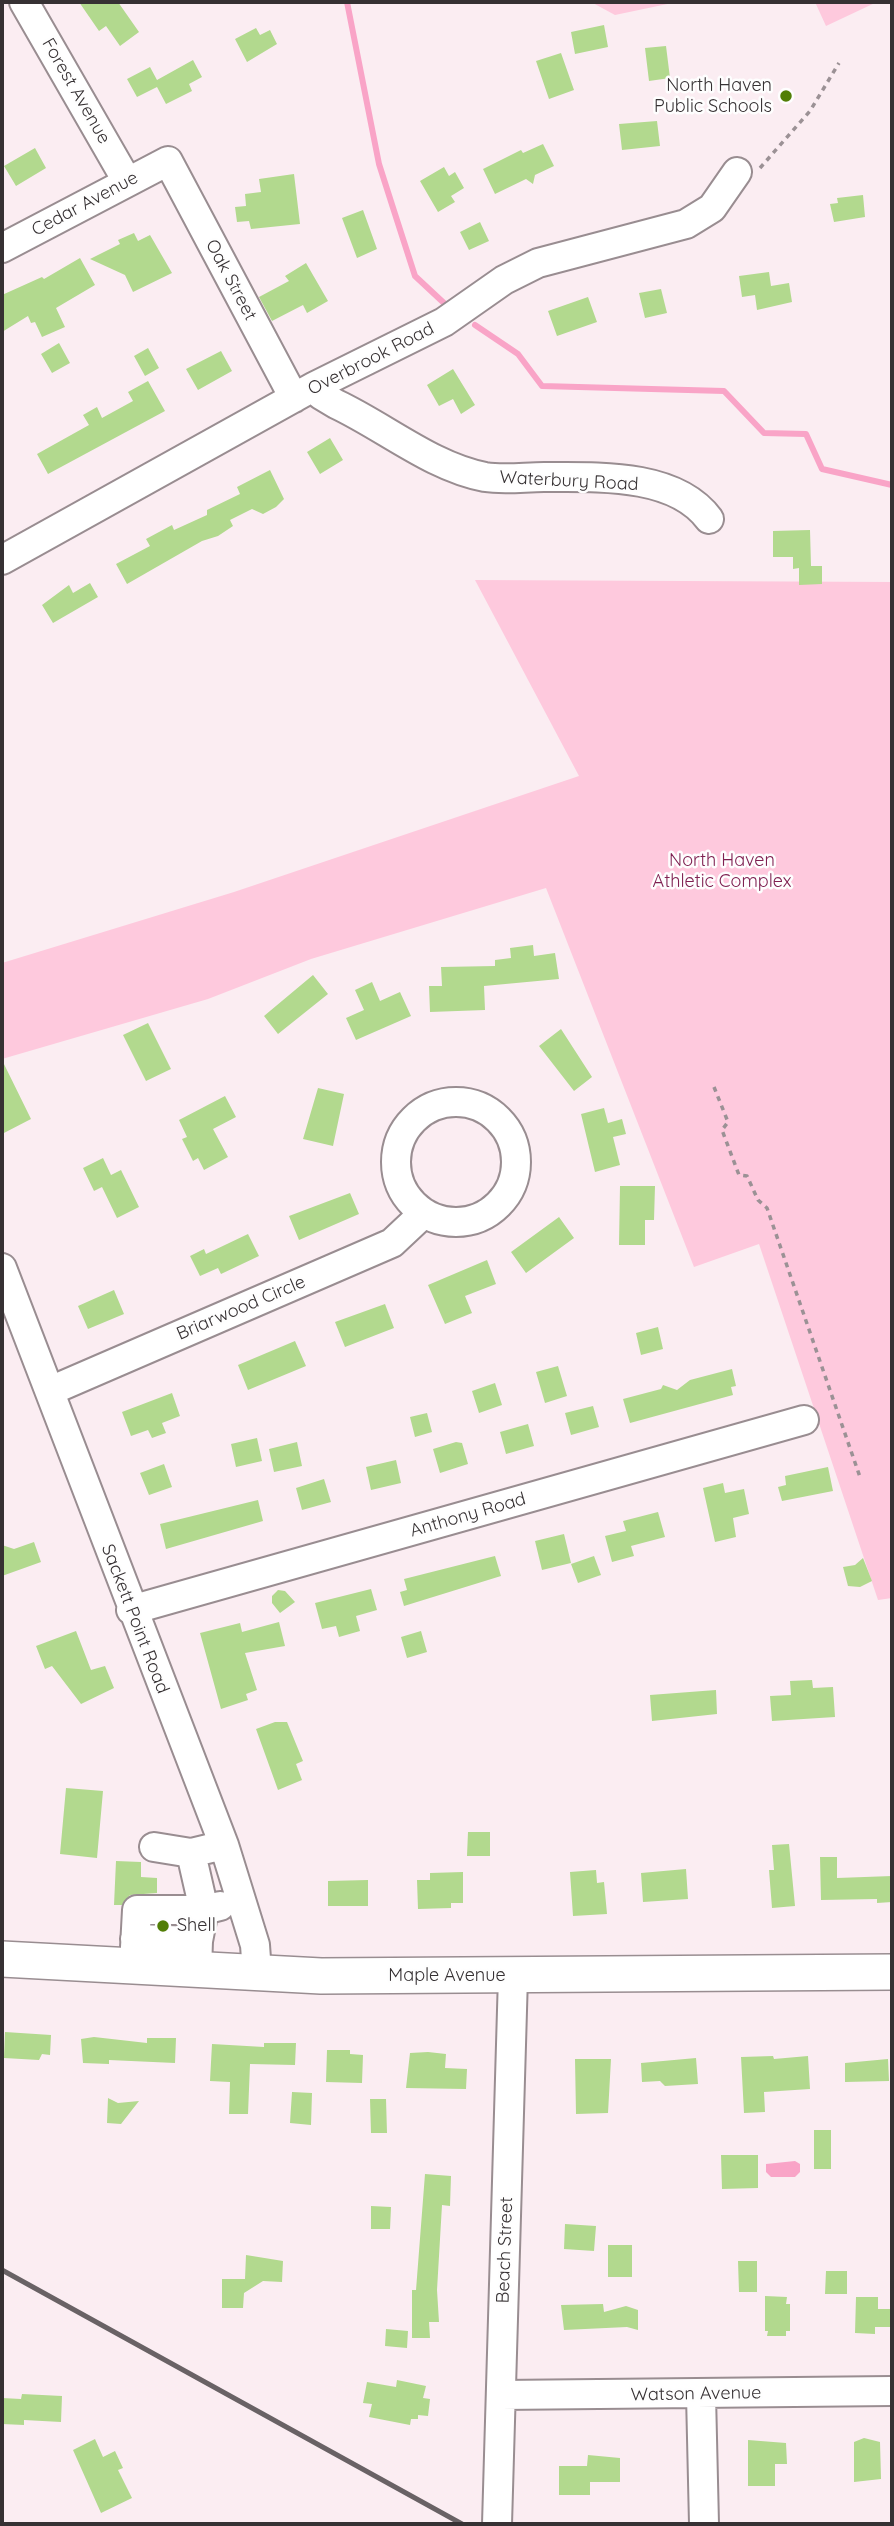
<!DOCTYPE html>
<style>
body{margin:0}
#map{position:relative;width:894px;height:2526px;overflow:hidden;background:#fbedf2;font-family:Quicksand,sans-serif}
canvas{display:block}
.frame{position:absolute;inset:0;border:4px solid #363133;pointer-events:none}
</style>
<div id="map">
<canvas width="894" height="2526"></canvas>
<div class="frame"></div>
</div>
<script>
const ctx = document.querySelector('canvas').getContext('2d');
ctx.lineJoin = 'round';
function fill(path, color) { ctx.fillStyle = color; ctx.fill(path, 'evenodd'); }
function trace(path, color, width, dash) { ctx.strokeStyle = color; ctx.lineWidth = width; ctx.lineCap = dash ? 'butt' : 'round'; ctx.setLineDash(dash || []); ctx.stroke(path); }
function label(font, color, halo, rows, align = 'center') {
  ctx.font = font + ' Quicksand,sans-serif'; ctx.lineWidth = 5; ctx.setLineDash([]); ctx.textBaseline = 'middle'; ctx.strokeStyle = halo; ctx.fillStyle = color; for (const [text, x, y, turn = 0] of rows) {
    ctx.save(); ctx.translate(x, y); ctx.rotate((+turn || 0) * Math.PI / 180); ctx.textAlign = isNaN(turn) ? turn : align; if (halo) ctx.strokeText(text, 0, 0); ctx.fillText(text, 0, 0); ctx.restore();
  }
}
fill(new Path2D(`
 M591,2H677L615,15Z
 M815,2H877L826,26Z
 M475,580L892,582V1598L878,1600L759,1244L694,1267L546,888L311,959L208,999L2,1059V963L234,892L579,776Z`), '#fec9dd');
fill(new Path2D(`
 M795,2161L800,2164V2172L795,2177H771L766,2172V2164Z`), '#f9a4c7');
trace(new Path2D(`
 M347,2L379,164L395,214L415,276L445,304
 M475,325L518,354L542,386L724,391L764,433L806,434L822,469L892,485`), '#f9a4c7', 6);
fill(new Path2D(`
 M79,2H118L139,32L120,46L106,26L99,31Z
 M604,25L608,47L575,54L571,32Z
 M256,28L260,35L270,30L277,44L247,62L235,39Z
 M666,46L670,78L649,81L645,48Z
 M561,53L574,90L549,99L536,61Z
 M193,60L202,77L189,84L192,91L166,104L157,87L137,97L127,79L150,67L157,80Z
 M657,121L660,146L622,150L619,124Z
 M543,144L554,166L535,175L533,184L526,179L495,194L483,169L521,150L523,153Z
 M35,148L46,168L16,186L4,166Z
 M444,167L449,176L455,172L464,188L451,196L455,202L438,212L420,181Z
 M294,174L300,224L251,229L249,221L237,222L235,207L246,206L245,194L261,192L259,179Z
 M863,195L865,217L834,222L830,204L838,203L837,198Z
 M363,210L377,249L357,258L342,218Z
 M480,222L489,241L469,250L460,232Z
 M134,233L138,241L150,235L172,273L133,292L125,275L90,259L120,244L118,240Z
 M80,258L95,285L56,308L65,327L42,337L35,322L31,323L28,316L2,332V295L42,277L44,279Z
 M306,263L328,301L307,313L303,305L272,321L259,297L289,281L285,276Z
 M769,272L771,286L789,283L792,302L757,310L755,295L742,297L739,276Z
 M661,289L667,313L645,318L639,293Z
 M588,297L597,322L557,336L548,311Z
 M59,343L70,363L52,373L41,354Z
 M148,348L159,368L145,376L134,356Z
 M221,351L232,371L198,390L186,369Z
 M453,369L475,405L461,414L453,399L439,406L427,385Z
 M148,381L165,411L48,474L37,454L89,425L83,415L97,407L102,418L133,401L128,392Z
 M330,438L343,460L320,474L307,452Z
 M270,470L284,499L276,507L263,514L252,509L230,520L233,526L218,536L202,541L127,584L116,564L150,546L146,539L172,525L174,530L207,515V510L240,494L237,487Z
 M810,530L811,566H822V584L799,585V568L793,569V557H773V531Z
 M90,583L98,597L53,623L42,605L69,585L73,593Z
 M533,945L534,956L555,953L559,979L484,986L485,1010L430,1012L429,986H442L441,967L495,966V960L511,958L510,948Z
 M313,975L328,994L278,1034L264,1016Z
 M372,982L380,1001L400,992L411,1016L356,1040L346,1018L364,1010L355,990Z
 M148,1023L171,1069L146,1081L123,1035Z
 M561,1029L592,1077L574,1091L539,1046Z
 M2,1060L31,1119L2,1134Z
 M318,1088L344,1094L333,1146L303,1139Z
 M225,1096L236,1117L213,1129L228,1157L204,1170L198,1158L193,1161L182,1139L187,1137L179,1120Z
 M604,1108L608,1123L622,1119L626,1134L613,1137L620,1165L595,1172L581,1114Z
 M103,1158L111,1175L121,1170L139,1207L117,1218L102,1187L94,1191L83,1168Z
 M620,1186H655L654,1220H645V1245H619Z
 M350,1193L359,1214L299,1240L289,1216Z
 M559,1217L574,1238L526,1273L511,1252Z
 M248,1234L259,1256L221,1274L218,1268L200,1276L190,1256L204,1249L206,1254Z
 M487,1260L496,1284L465,1296L472,1313L445,1324L428,1285Z
 M114,1290L124,1314L88,1329L78,1306Z
 M385,1304L394,1328L345,1347L335,1322Z
 M658,1327L663,1349L641,1355L636,1333Z
 M295,1341L306,1366L248,1390L238,1365Z
 M558,1366L567,1396L545,1403L536,1372Z
 M732,1369L736,1386L731,1387L733,1395L630,1423L623,1399L661,1389L663,1385L677,1390L690,1380Z
 M495,1383L502,1405L479,1413L472,1391Z
 M172,1393L180,1416L162,1423L166,1433L152,1438L148,1430L131,1436L122,1412Z
 M593,1406L599,1427L571,1435L565,1413Z
 M427,1413L432,1432L415,1437L410,1417Z
 M528,1424L534,1446L506,1454L500,1432Z
 M257,1438L262,1461L236,1467L231,1444Z
 M297,1442L302,1466L274,1472L269,1449Z
 M456,1442L462,1443L468,1464L440,1473L433,1449Z
 M396,1460L401,1483L371,1490L366,1467Z
 M164,1464L172,1487L149,1495L140,1473Z
 M828,1467L833,1491L782,1501L778,1487L786,1485L785,1476Z
 M324,1479L331,1502L302,1510L296,1488Z
 M723,1483L725,1493L744,1489L749,1514L733,1518L736,1537L715,1542L703,1488Z
 M258,1500L263,1521L166,1549L160,1524Z
 M658,1512L665,1537L631,1546L634,1556L612,1562L605,1536L626,1531L623,1521Z
 M564,1534L571,1563L542,1570L535,1541Z
 M34,1542L41,1562L2,1576V1545L14,1549Z
 M495,1556L501,1576L404,1606L400,1592L407,1590L404,1579Z
 M594,1556L601,1575L578,1583L571,1564Z
 M863,1558L872,1581L860,1587L848,1586L843,1567L855,1565Z
 M371,1589L377,1610L356,1616L360,1631L339,1637L336,1626L322,1629L315,1603Z
 M278,1590L285,1591L295,1602L280,1613L272,1603V1596Z
 M279,1622L285,1646L245,1653L257,1690L246,1694L248,1700L221,1709L200,1633L240,1623L242,1632Z
 M76,1631L91,1670L105,1666L114,1688L81,1704L52,1666L45,1669L36,1646Z
 M421,1631L427,1652L407,1658L401,1637Z
 M812,1680L813,1688L833,1687L835,1717L772,1721L770,1696L791,1695L790,1681Z
 M716,1690L717,1714L652,1721L650,1695Z
 M275,1722H287L303,1761L296,1764L302,1780L278,1790L256,1729Z
 M66,1788L103,1791L97,1858L60,1854Z
 M468,1832H490V1856H467Z
 M789,1844L795,1906L772,1908L769,1870H774L772,1845Z
 M820,1857H837V1878L892,1876V1902L877,1903V1899L821,1900Z
 M116,1861L141,1862V1877L157,1878V1893L130,1895L122,1905H114Z
 M686,1869L688,1899L643,1902L641,1873Z
 M596,1870L597,1883L604,1882L607,1914L573,1916L570,1872Z
 M463,1872V1903H451V1908L418,1909L417,1880H430V1873Z
 M368,1880V1906H328V1881Z
 M5,2032L51,2035L50,2055L42,2054L39,2060L4,2058Z
 M94,2037L147,2043V2038H176L175,2063L109,2060V2064L83,2063L81,2039Z
 M264,2043H296L295,2065L250,2064L248,2114H229L230,2082L210,2081L212,2044L264,2047Z
 M327,2050H350V2054L363,2055L362,2083L326,2082Z
 M428,2052L446,2054L445,2068L467,2069L466,2089L406,2088L410,2053Z
 M773,2056L774,2059L808,2056L810,2089L764,2092L765,2112L744,2113L741,2057Z
 M696,2058L698,2084L665,2086L660,2081L642,2082L641,2063Z
 M575,2059H611L608,2113L576,2114Z
 M888,2059L889,2081L845,2082V2063Z
 M292,2092L312,2093L311,2125L290,2123Z
 M108,2098L118,2103L139,2101L121,2124L107,2123Z
 M370,2099H386L387,2133H371Z
 M814,2130H831V2169H814Z
 M721,2155H758V2188L722,2189Z
 M425,2174L451,2176L450,2206L442,2205L437,2290L439,2322H429L430,2338H412V2290H416Z
 M371,2206L391,2207L390,2229H371Z
 M565,2224L596,2226L594,2251L564,2249Z
 M608,2245H632V2277H608Z
 M246,2255L283,2261L282,2282L263,2281L244,2293L243,2308H222V2279H245Z
 M738,2261H757V2292H739Z
 M826,2271H847V2294H825Z
 M765,2296L787,2297L786,2304H790V2331H786V2336H767L768,2331H765Z
 M856,2297H878V2309H892V2327H875V2334L855,2333Z
 M603,2304L604,2312L626,2306L638,2310V2330L627,2327L564,2330L561,2305Z
 M386,2329L408,2331L407,2348L385,2346Z
 M397,2380L426,2386L423,2398L430,2399L428,2416L418,2415V2419H411L410,2425L369,2417L372,2404L363,2403L367,2382L396,2387Z
 M22,2394L62,2396L61,2422L24,2420V2425L2,2424V2398L21,2399Z
 M864,2438L880,2442L881,2479L854,2482V2442Z
 M95,2439L103,2457L115,2451L123,2468L118,2470L132,2498L101,2513L73,2450Z
 M748,2440L786,2443L787,2464H775V2486H748Z
 M588,2455L620,2458V2482H590V2495H559V2466H587Z`), '#b2d98e');
const minor = new Path2D(`
 M24,2L127,181
 M2,248L168,161L294,398
 M315,386L321,395L336,404C385,427 432,467 485,477C504,480 525,477 544,477C597,477 675,473 709,519
 M2,560L315,386L444,322L504,280L538,263L686,224L712,208L737,172
 M396 1162a60 60 0 1 1 120 0a60 60 0 1 1-120 0Z
 M2,1268L224,1845L255,1945L257,1973
 M50,1391L392,1243L424,1213
 M131,1610L804,1420
 M154,1847L191,1853
 M220,1906L204,1910L191,1853L224,1845
 M135,1939L198,1941
 M134,1966L137,1910H204L198,1941L197,1970
 M501,2395L892,2391
 M701,2395L704,2524
 M497,2524L513,1976`);
const major = new Path2D(`
 M2,1959L321,1976L892,1972`);
trace(minor, '#998d91', 32);
trace(major, '#998d91', 38);
trace(new Path2D(`
 M760,168L810,111L839,63
 M714,1087L728,1122L722,1130L739,1175L747,1176L758,1200L767,1208L860,1477`), '#9b9195', 3.5, [5, 5]);
trace(minor, '#fff', 28);
trace(major, '#fff', 35);
trace(new Path2D(`
 M2,2270L462,2524`), '#696265', 5);
for (const [x, y, r, color] of [
 [786,96,7,"#517e06"],
 [163,1926,7,"#517e06"]
]) { const dot = new Path2D(); dot.arc(x, y, r, 0, 2 * Math.PI); ctx.fillStyle = color; ctx.fill(dot); trace(dot, '#fefefe', 2.5); }
label('18px', '#363133', '#fefefe', [
 ["North Haven",772,86],
 ["Public Schools",772,107],
 ["Shell",177,1926,"left"]
], 'right');
label('18px', '#363133', '#fefefe', [
 ["Forest Avenue",76,91,60],
 ["Cedar Avenue",85,204,-28],
 ["Oak Street",231,280,62],
 ["Overbrook Road",371,359,-27],
 ["Waterbury Road",569,481,3],
 ["Briarwood Circle",241,1308,-23],
 ["Anthony Road",468,1515,-16],
 ["Sackett Point Road",135,1619,69],
 ["Maple Avenue",447,1976],
 ["Beach Street",505,2250,-88],
 ["Watson Avenue",696,2394,-1]
]);
label('18px', '#7f2051', '#fefefe', [
 ["North Haven",722,861],
 ["Athletic Complex",722,882]
]);
</script>
